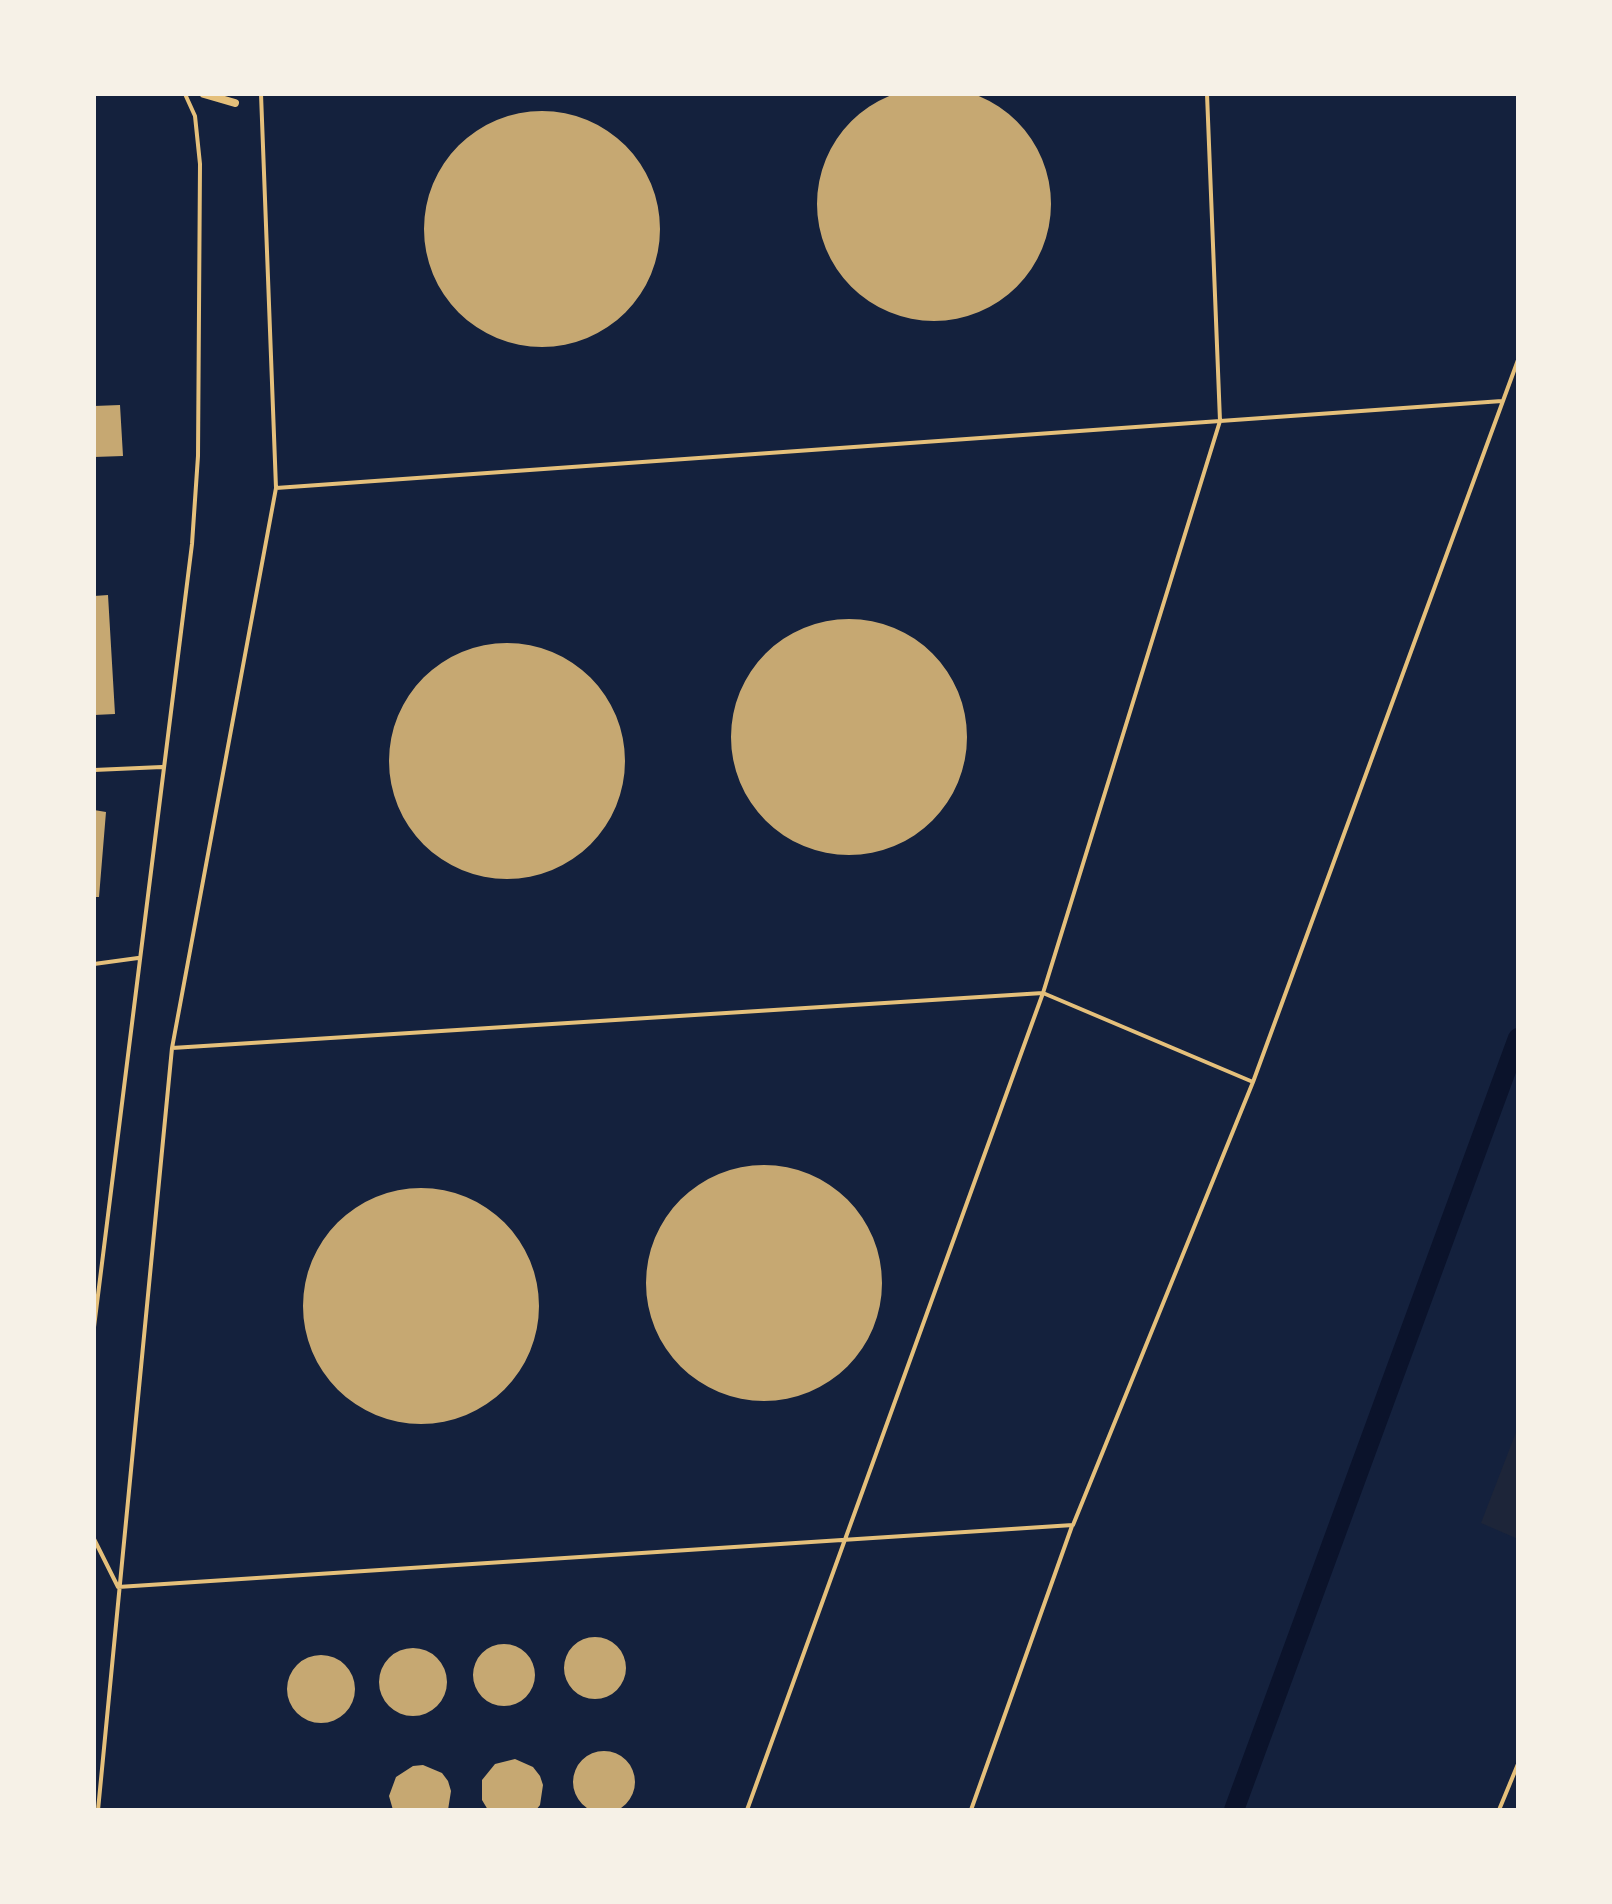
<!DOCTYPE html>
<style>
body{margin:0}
#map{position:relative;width:1612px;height:1904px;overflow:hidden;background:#14213d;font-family:"Golos Text",sans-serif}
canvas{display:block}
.frame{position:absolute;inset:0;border:96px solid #f6f1e7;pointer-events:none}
</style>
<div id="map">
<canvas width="1612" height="1904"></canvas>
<div class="frame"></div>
</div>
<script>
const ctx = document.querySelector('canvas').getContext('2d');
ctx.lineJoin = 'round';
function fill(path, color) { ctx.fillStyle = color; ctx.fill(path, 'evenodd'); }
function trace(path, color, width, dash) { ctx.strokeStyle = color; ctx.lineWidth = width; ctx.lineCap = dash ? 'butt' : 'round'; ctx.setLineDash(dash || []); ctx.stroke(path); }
fill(new Path2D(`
 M1518,1427V1539L1481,1523Z`), '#1d2539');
trace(new Path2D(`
 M1234,1810L1518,1038`), '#0b132b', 20);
fill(new Path2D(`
 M817 204a117 117 0 1 1 234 0a117 117 0 1 1-234 0Z
 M424 229a118 118 0 1 1 236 0a118 118 0 1 1-236 0Z
 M120,405L123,456L94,457V406Z
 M108,595L115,714L94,715V596Z
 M731 737a118 118 0 1 1 236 0a118 118 0 1 1-236 0Z
 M389 761a118 118 0 1 1 236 0a118 118 0 1 1-236 0Z
 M94,810L106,812L99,897H94Z
 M646 1283a118 118 0 1 1 236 0a118 118 0 1 1-236 0Z
 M303 1306a118 118 0 1 1 236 0a118 118 0 1 1-236 0Z
 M564 1668a31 31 0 1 1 62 0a31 31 0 1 1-62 0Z
 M473 1675a31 31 0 1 1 62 0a31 31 0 1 1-62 0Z
 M379 1682a34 34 0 1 1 68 0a34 34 0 1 1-68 0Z
 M287 1689a34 34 0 1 1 68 0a34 34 0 1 1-68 0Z
 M573 1782a31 31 0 1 1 62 0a31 31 0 1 1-62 0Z
 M515,1759L533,1767L540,1776L543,1785L540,1805L536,1810H488L482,1800V1780L495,1764Z
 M423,1765L442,1773L448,1781L451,1791L448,1810H393L389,1796L396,1777L413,1766Z`), '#c6a872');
trace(new Path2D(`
 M276,488L1502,401
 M94,770L162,767
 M94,964L138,958
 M172,1048L1043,993L1253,1082
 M94,1327L192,544L198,456L200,164L195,116L185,94
 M94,1539L118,1587L1073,1525L1253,1082L1518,360
 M98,1810L172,1048L276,488L261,94
 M747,1810L1043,993L1220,421L1207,94
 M971,1810L1072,1526
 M1499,1810L1518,1764`), '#e5c07b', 4);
trace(new Path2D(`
 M204,94L235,103`), '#e5c07b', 8);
</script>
